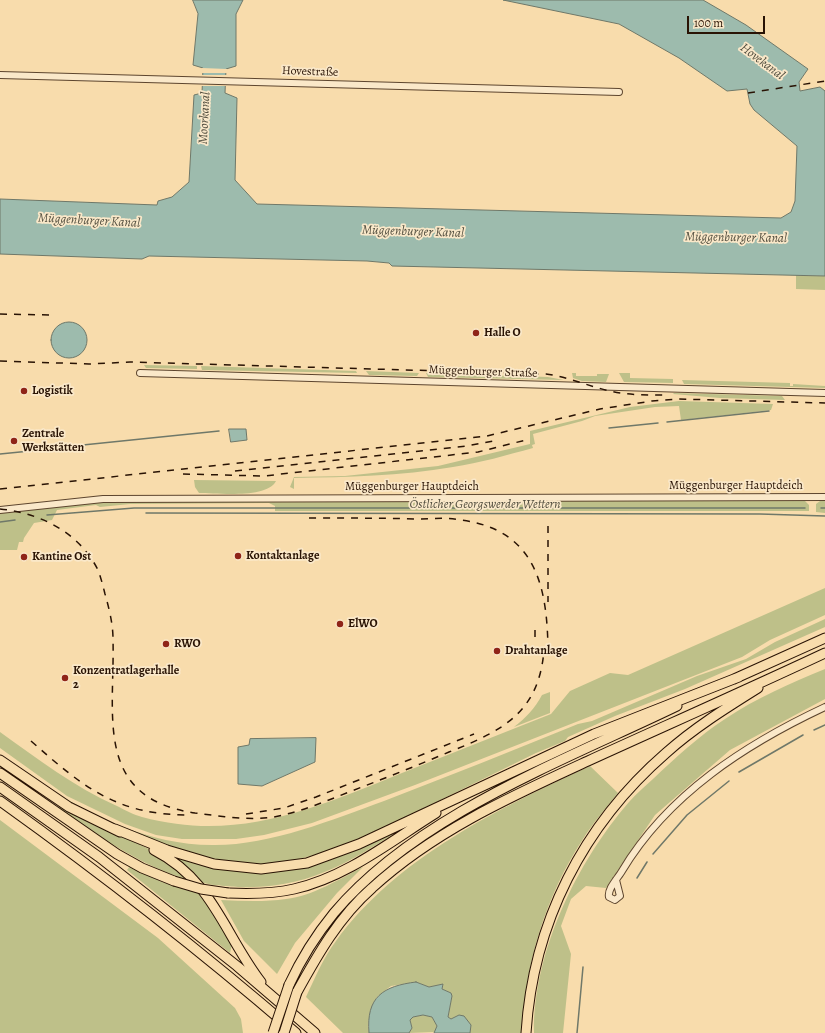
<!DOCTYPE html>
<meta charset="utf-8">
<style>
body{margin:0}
#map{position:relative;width:825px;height:1033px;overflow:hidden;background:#f8dcac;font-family:Alegreya,serif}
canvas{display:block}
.scale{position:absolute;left:687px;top:16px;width:78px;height:18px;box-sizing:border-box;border:2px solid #291304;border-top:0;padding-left:5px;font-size:12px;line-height:14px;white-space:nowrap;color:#291304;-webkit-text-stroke:3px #fae8c9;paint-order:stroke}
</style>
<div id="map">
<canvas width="825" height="1033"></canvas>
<div class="scale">100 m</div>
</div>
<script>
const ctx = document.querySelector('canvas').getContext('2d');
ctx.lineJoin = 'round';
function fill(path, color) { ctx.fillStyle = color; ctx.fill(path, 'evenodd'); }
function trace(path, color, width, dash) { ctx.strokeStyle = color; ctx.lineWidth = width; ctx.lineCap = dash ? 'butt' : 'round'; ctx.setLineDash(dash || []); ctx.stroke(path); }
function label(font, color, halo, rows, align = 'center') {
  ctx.font = font + ' Alegreya,serif'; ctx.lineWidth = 3.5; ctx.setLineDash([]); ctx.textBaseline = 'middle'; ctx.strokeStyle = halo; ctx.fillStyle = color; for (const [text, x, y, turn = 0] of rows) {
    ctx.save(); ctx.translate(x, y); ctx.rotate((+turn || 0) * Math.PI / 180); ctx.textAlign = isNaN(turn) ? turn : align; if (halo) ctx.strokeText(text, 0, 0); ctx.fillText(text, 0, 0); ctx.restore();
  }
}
fill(new Path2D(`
 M796,275L825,276V290L796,289Z
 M144,365L197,366V369L146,368Z
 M201,366L356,371L357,373L202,370Z
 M366,371L419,373L417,376L369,375Z
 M426,373L548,377L564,380L428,377Z
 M572,373H576V376H597V374H609L606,382L582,381L573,378Z
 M619,373H630V378L673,379V383L624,382Z
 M682,380L790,383V386H793V384L825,386V388L684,384Z
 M674,393L782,396L785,400L720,398L673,394Z
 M679,401L773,404L771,410L681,420L679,406L655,407L595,416L582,421L533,434L535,444L532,445L533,448C507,455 480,463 453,467C400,476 348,477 294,478V489L290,487L294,477L345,476L438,466L530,444V431L630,407Z
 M194,480L276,481C267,499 217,493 199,493L195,487Z
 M130,501H805L809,505V511H275V506L269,503L130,504L100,507L96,505L57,510L52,520L34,523L24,538L23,542H19L17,550H0V513L102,502Z
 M820,501H825V513L816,512V504Z
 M825,588V615L770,640L742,657L415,785L312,823L264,835L236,839H182L156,835L125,824L67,796L0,748V732C38,759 74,787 117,806C125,810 134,815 142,817C238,843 315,808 402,773C452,753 501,734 551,714L570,691L610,673L628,675Z
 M825,619V627L685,689L615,716L568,737L565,741L536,753L357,841L329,851L280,864H238L198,857L136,835L80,808L40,783C92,816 149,845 212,845C268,846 332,820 384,801C449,776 514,750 578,724L592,721L697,676L746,659L775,642Z
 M825,669V699L730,750L655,815L606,888L586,886L571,899L561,926L571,954L563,1033H534C533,952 577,862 629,802C636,794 645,786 653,779C675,758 699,736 725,719C756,698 791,683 825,669Z
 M550,692V713L514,727C526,718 535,708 542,695Z
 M590,766L618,793C606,808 593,823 583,839C545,897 525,965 522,1033H470L471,1025L459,1015L451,1019L448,1017L452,996L451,993L442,989L443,984L429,987L416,982L391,986L377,997L373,1004L368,1024L369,1033H343L306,997C315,978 323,958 336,941C396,858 499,808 590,766Z
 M60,805L155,852L192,881C142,867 101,837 58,808Z
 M0,820L158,938L235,1008L241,1019L243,1033H0Z
 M415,820C356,858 312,890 238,887C229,886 209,886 202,882C198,879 194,874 191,871C183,864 176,858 167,853L283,869Z
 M130,866L162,882L203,894L232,944L230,953L127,870Z
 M363,867L337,893L295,943L277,974L244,941L221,900C243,901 265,902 286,899C313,896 339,879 363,867Z
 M423,1015L432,1017L437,1026L435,1032L409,1033L412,1028L410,1020L413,1017Z`), '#bec089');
const water = new Path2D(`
 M193,0H243L236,14V66L226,69L225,93L237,98L235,180L257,204L781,218L791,212L795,201L797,146L754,110L750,104L747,89L727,91L679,58L619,24L503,0H703L746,25L808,69L799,82L800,91L820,87L825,91V276L392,266L389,263L367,261L149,256L142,259L0,254V199L157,205L158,201L172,197L189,182L194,95L202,93L203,68L193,65L198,14Z
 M51 340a18 18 0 1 1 36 0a18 18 0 1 1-36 0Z
 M229,429H246L247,440L231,442Z
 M316,738L315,762L262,786L238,784V747L249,745L250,739Z
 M416,982L429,987L443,984L442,989L451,993L452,996L448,1017L451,1019L459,1015L464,1016L471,1025L470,1033H434L437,1026L432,1017L423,1015L413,1017L410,1020L412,1028L409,1033H369C366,997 383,986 416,982Z`);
fill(water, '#9dbbad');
trace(water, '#6f7869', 1);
fill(new Path2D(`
 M202,68L227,69V73H202Z
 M201,75H227V86H201Z`), '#f8dcac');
trace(new Path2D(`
 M667,422L769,411
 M609,428L658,423
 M44,449L219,431
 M0,454L40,450
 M821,508H825
 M146,513L760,514L825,516
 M47,515L134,508H805
 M0,522L15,520
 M814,730L825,725
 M739,772L803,735
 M653,854L687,815L729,781
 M637,878L647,862
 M577,1033L583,967`), '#6f7869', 1.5);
const minor = new Path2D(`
 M0,75L619,92
 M140,373L825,393
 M0,510L103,499L825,497
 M616,880L620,896L615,900L609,897C607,889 618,878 622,871C668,794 746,744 825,707`);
const highway = new Path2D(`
 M734,679L825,638
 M0,760L69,807L120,832
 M0,773L117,854L142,868L174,881
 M0,787L99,857L237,966L315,1033
 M0,801C102,874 201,951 296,1033
 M115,829L167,850L214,864L261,869L307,863L359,844L594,734L739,677
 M154,850C213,880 224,934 261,982
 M228,893C250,894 272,894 294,889C347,877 391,841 436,813
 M289,985C301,959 316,935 334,913C417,815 563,761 677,706
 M297,992C318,954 339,917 372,888C434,831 512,796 588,761C667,725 746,690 825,653
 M526,1033C533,923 583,825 666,753C694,728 726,708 758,688`);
trace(minor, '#5d452e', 8);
trace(highway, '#291304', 11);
trace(minor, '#fae8c9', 6);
trace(highway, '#f8dcac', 9);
trace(new Path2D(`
 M748,93L825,81
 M0,314L51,315
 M0,361L89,364L130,362L546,374C568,377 588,386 610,391C627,395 645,395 663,395
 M235,471L466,446L493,441
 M183,474L264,476L478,452L526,440
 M0,489L487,436L600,409L652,401L679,399L825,403
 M0,509C40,513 79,532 98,570C101,578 103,586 105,594C109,608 113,624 113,639C115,716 93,798 195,813C221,816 248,821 274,817C300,812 324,802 349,792C383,779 416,766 449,752C502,731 539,713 544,650
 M309,518C345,518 380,518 416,519C431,519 446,517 461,520C538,530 548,590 548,656
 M548,526V602
 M535,630V640
 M31,741C82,786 116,815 188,815
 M246,814L284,808L316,797L474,734`), '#291304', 1.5, [7, 7]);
const highwayBridge = new Path2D(`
 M174,881L201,889L228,893
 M273,1033L289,985
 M284,1033L297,992`);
trace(highwayBridge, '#291304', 11, []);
trace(highwayBridge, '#f8dcac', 9);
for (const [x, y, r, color] of [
 [476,333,4,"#8f2418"],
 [24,391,4,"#8f2418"],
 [14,441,4,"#8f2418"],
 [238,556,4,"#8f2418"],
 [24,557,4,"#8f2418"],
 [340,624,4,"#8f2418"],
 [166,644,4,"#8f2418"],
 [497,651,4,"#8f2418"],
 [65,678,4,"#8f2418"]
]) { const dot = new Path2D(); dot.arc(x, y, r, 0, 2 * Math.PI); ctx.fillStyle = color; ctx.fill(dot); trace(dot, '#fae8c9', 1.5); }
label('12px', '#291304', '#fae8c9', [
 ["Hovestraße",310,72,2],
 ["Müggenburger Straße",483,372,2],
 ["Müggenburger Hauptdeich",736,486],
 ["Müggenburger Hauptdeich",412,487]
]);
label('bold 12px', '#291304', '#fae8c9', [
 ["Halle O",484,333],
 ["Logistik",32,391],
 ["Zentrale",22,434],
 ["Werkstätten",22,448],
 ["Kontaktanlage",246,556],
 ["Kantine Ost",32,557],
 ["ElWO",348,624],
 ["RWO",174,644],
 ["Drahtanlage",505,651],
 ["Konzentratlagerhalle",73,671],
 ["2",73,685]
], 'left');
label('italic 13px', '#524e3f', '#fae8c9', [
 ["Hovekanal",762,62,37],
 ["Moorkanal",205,118,-87],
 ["Müggenburger Kanal",89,221,3],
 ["Müggenburger Kanal",413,232,2],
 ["Müggenburger Kanal",736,238,1],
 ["Östlicher Georgswerder Wettern",485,505]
]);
</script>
